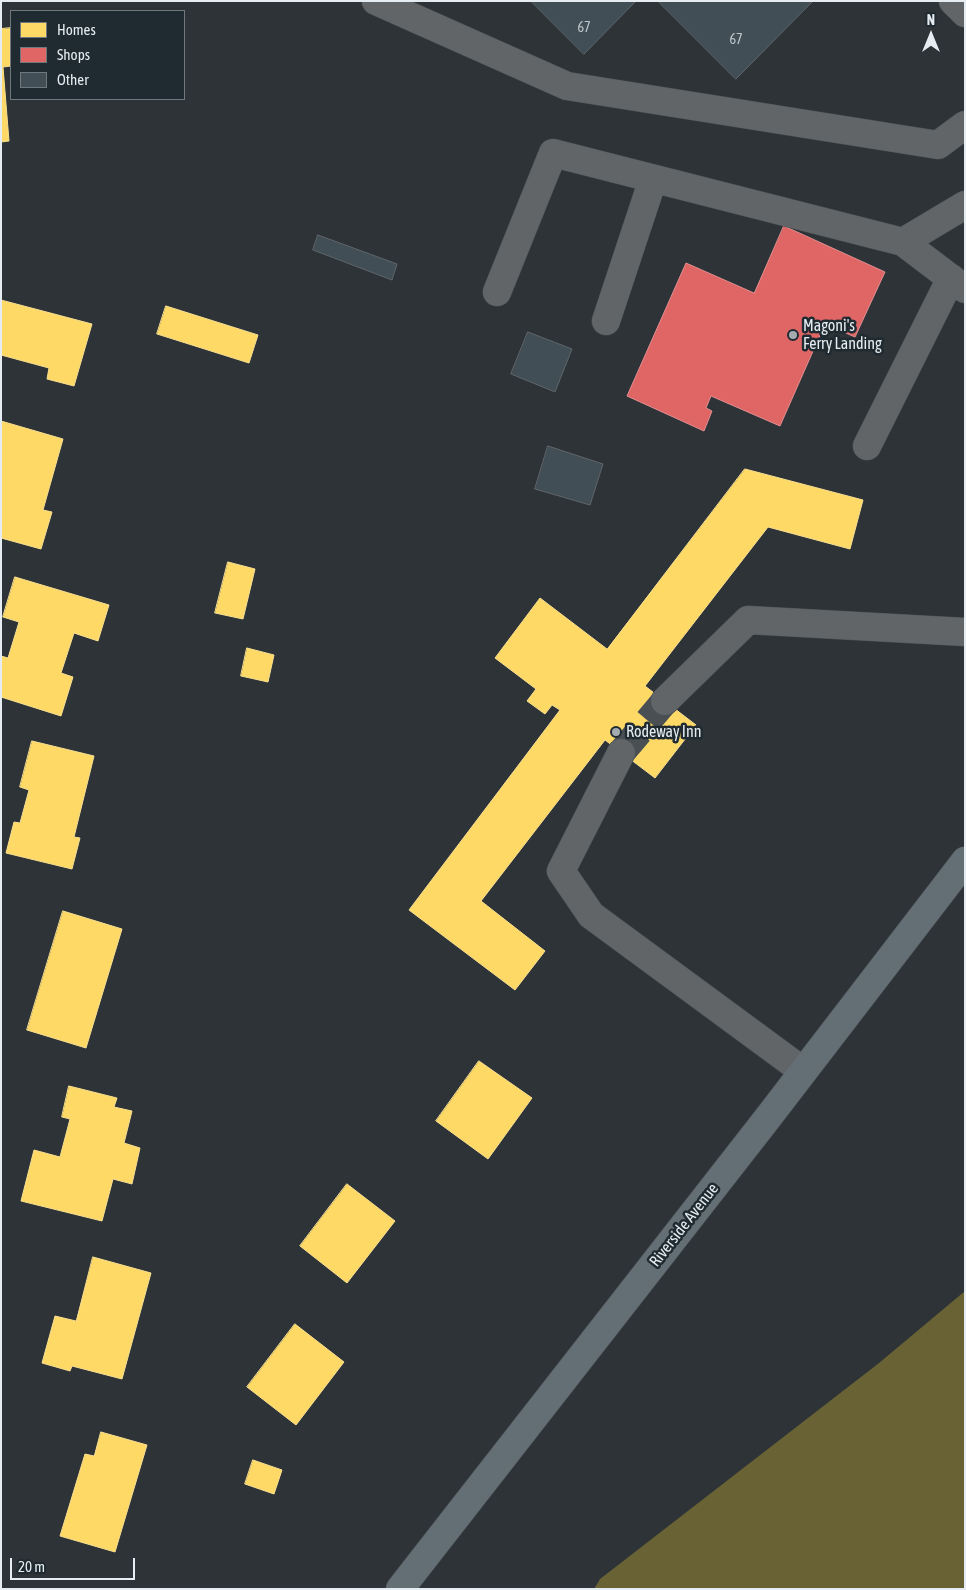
<!DOCTYPE html>
<style>
body{margin:0}
#map{position:relative;width:966px;height:1590px;overflow:hidden;background:#2d3337;font-family:"Asap Condensed",sans-serif}
canvas{display:block}
.frame{position:absolute;inset:0;border:2px solid #e6edf2;pointer-events:none}
.legend{position:absolute;left:10px;top:10px;width:175px;height:90px;box-sizing:border-box;background:#1f2a31;border:1px solid #6f787e;margin:0;padding:6px 9px;list-style:none;font-size:15px;color:#e6edf2}
.legend li{display:flex;align-items:center;gap:10px;height:25px}
.legend b{width:25px;border:1px solid #6f787e}
.north{position:absolute;left:906px;top:10px;width:50px;height:50px;-webkit-text-stroke:4px #1f2a31;paint-order:stroke;rotate:0deg;font-size:14px;font-weight:700;line-height:20px;text-align:center;color:#e6edf2}
.north::after{content:'';display:block;margin:auto;width:18px;height:22px;background:#e6edf2;clip-path:polygon(50% 0,100% 100%,50% 72%,0 100%)}
.scale{position:absolute;left:10px;top:1558px;width:125px;height:22px;box-sizing:border-box;border:2px solid #e6edf2;border-top:0;padding-left:6px;font-size:15px;line-height:18px;white-space:nowrap;color:#e6edf2;-webkit-text-stroke:4px #1f2a31;paint-order:stroke}
</style>
<div id="map">
<canvas width="966" height="1590"></canvas>
<div class="frame"></div>
<ul class="legend">
<li><b style="height:14px;background:#ffd966"></b>Homes</li>
<li><b style="height:14px;background:#e06666"></b>Shops</li>
<li><b style="height:14px;background:#414e55"></b>Other</li>
</ul>
<div class="north">N</div>
<div class="scale">20 m</div>
</div>
<script>
const ctx = document.querySelector('canvas').getContext('2d');
ctx.lineJoin = 'round';
function fill(path, color) { ctx.fillStyle = color; ctx.fill(path, 'evenodd'); }
function trace(path, color, width, dash) { ctx.strokeStyle = color; ctx.lineWidth = width; ctx.lineCap = dash ? 'butt' : 'round'; ctx.setLineDash(dash || []); ctx.stroke(path); }
function label(font, color, halo, rows, align = 'center') {
  ctx.font = font + ' "Asap Condensed",sans-serif'; ctx.lineWidth = 5; ctx.setLineDash([]); ctx.textBaseline = 'middle'; ctx.strokeStyle = halo; ctx.fillStyle = color; for (const [text, x, y, turn = 0] of rows) {
    ctx.save(); ctx.translate(x, y); ctx.rotate((+turn || 0) * Math.PI / 180); ctx.textAlign = isNaN(turn) ? turn : align; if (halo) ctx.strokeText(text, 0, 0); ctx.fillText(text, 0, 0); ctx.restore();
  }
}
fill(new Path2D(`
 M965,1291V1589H594L600,1579L879,1363Z`), '#696234');
const homes = new Path2D(`
 M11,28V66L3,67L9,141L1,142V29Z
 M1,300L92,324L74,386L47,379L49,368L1,355Z
 M166,306L258,335L249,363L157,334Z
 M1,421L63,439L43,510L52,512L41,549L1,538Z
 M745,469L863,500L850,549L768,527L645,686L696,725L655,778L605,740L481,901L545,951L515,990L409,910L560,710L552,705L545,714L527,701L536,689L495,658L540,598L607,649Z
 M228,562L255,569L243,619L215,613Z
 M15,577L109,605L98,641L74,633L61,673L73,677L61,716L1,697V656L8,658L19,622L3,617Z
 M247,648L274,655L268,682L241,676Z
 M32,741L94,756L74,837L80,838L72,869L6,853L14,822L20,823L29,790L20,787Z
 M63,911L122,929L86,1048L27,1030Z
 M479,1061L532,1098L488,1159L436,1121Z
 M69,1086L117,1098L114,1107L132,1111L124,1143L140,1148L132,1184L113,1179L102,1221L21,1201L34,1150L60,1157L70,1119L62,1117Z
 M347,1184L395,1221L347,1283L300,1246Z
 M93,1257L151,1273L122,1379L72,1366L70,1371L42,1363L55,1316L76,1321Z
 M295,1324L344,1362L296,1425L247,1387Z
 M101,1432L147,1445L115,1552L60,1536L85,1454L94,1456Z
 M253,1460L282,1470L274,1494L245,1484Z`);
fill(homes, '#ffd966');
trace(homes, '#f8df90', 1);
const shops = new Path2D(`
 M784,226L885,272L855,337L825,324L780,426L711,396L706,408L712,411L704,431L627,396L686,263L754,293Z`);
fill(shops, '#e06666');
trace(shops, '#e28e90', 1);
const building = new Path2D(`
 M531,1H636L584,54Z
 M658,1H813L736,79Z
 M318,235L397,264L392,280L313,250Z
 M528,332L572,349L555,392L511,374Z
 M548,446L603,464L590,505L535,489Z`);
fill(building, '#414e55');
trace(building, '#606669', 1);
trace(new Path2D(`
 M621,753L665,701`), '#494f53', 28, [28, 14]);
const minor = new Path2D(`
 M376,1L567,86L938,145L965,125
 M953,1L965,13
 M903,242L965,205
 M497,292L553,153L903,242L965,289
 M606,321L653,179
 M867,446L951,278
 M665,701L748,620L965,632
 M621,753L561,871L591,915L803,1071`);
const major = new Path2D(`
 M400,1589L770,1115L965,861`);
trace(minor, '#4c5154', 29);
trace(major, '#4c5154', 29);
trace(minor, '#616568', 28);
trace(major, '#646f75', 28);
for (const [x, y, r, color] of [
 [793,335,5,"#a5acb1"],
 [616,732,5,"#a5acb1"]
]) { const dot = new Path2D(); dot.arc(x, y, r, 0, 2 * Math.PI); ctx.fillStyle = color; ctx.fill(dot); trace(dot, '#1f2a31', 2); }
label('14px', '#bdc5cb', null, [
 ["67",584,28],
 ["67",736,40]
]);
label('16px', '#e6edf2', '#1f2a31', [
 ["Magoni's",803,326],
 ["Ferry Landing",803,344],
 ["Rodeway Inn",626,732]
], 'left');
label('16px', '#e6edf2', '#1f2a31', [
 ["Riverside Avenue",684,1225,-52]
]);
</script>
